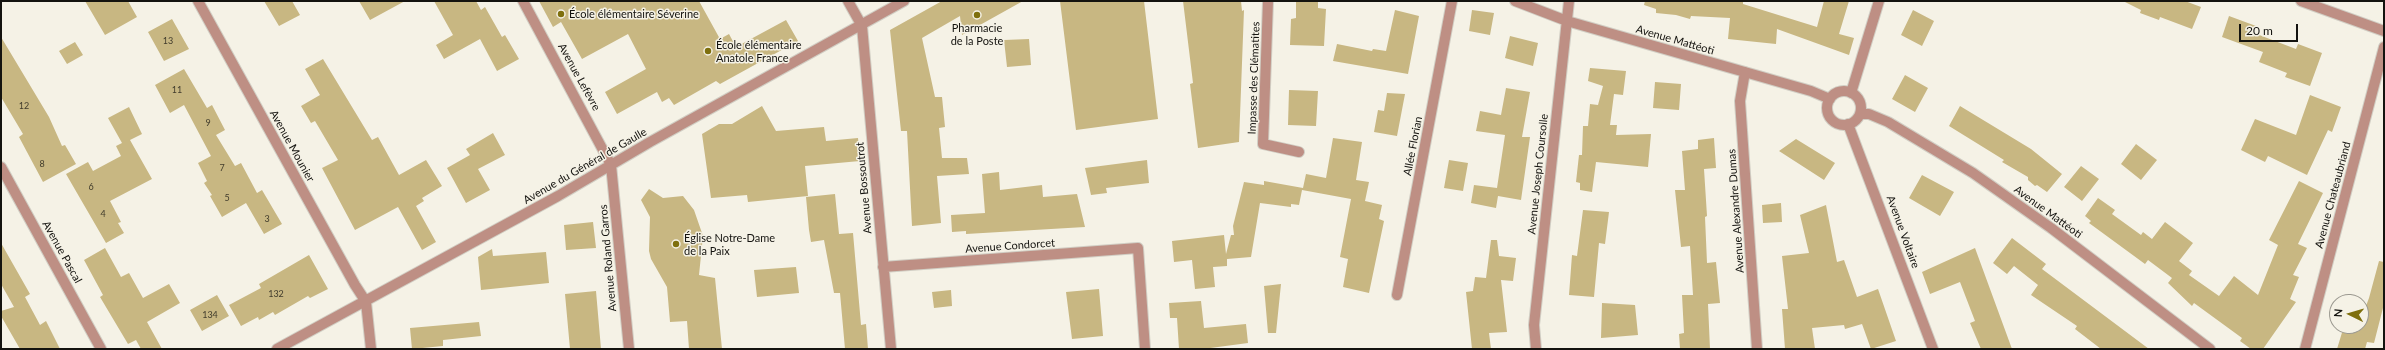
<!DOCTYPE html>
<meta charset="utf-8">
<style>
body{margin:0}
#map{position:relative;width:2385px;height:350px;overflow:hidden;background:#f5f2e6;font-family:Lato,sans-serif}
canvas{display:block}
.frame{position:absolute;inset:0;border:2px solid #14130f;pointer-events:none}
.north{position:absolute;left:2329px;top:294px;width:40px;height:40px;box-sizing:border-box;background:#f5f2e6;border:1px solid #9b9990;border-radius:50%;rotate:275deg;font-size:11px;font-weight:700;line-height:16px;text-align:center;color:#14130f}
.north::after{content:'';display:block;margin:auto;width:14px;height:18px;background:#7e6f0d;clip-path:polygon(50% 0,100% 100%,50% 72%,0 100%)}
.scale{position:absolute;left:2239px;top:24px;width:59px;height:18px;box-sizing:border-box;border:2px solid #14130f;border-top:0;padding-left:5px;font-size:12px;line-height:14px;white-space:nowrap;color:#14130f;-webkit-text-stroke:3px #f5f2e6;paint-order:stroke}
</style>
<div id="map">
<canvas width="2385" height="350"></canvas>
<div class="frame"></div>
<div class="north">N</div>
<div class="scale">20 m</div>
</div>
<script>
const ctx = document.querySelector('canvas').getContext('2d');
ctx.lineJoin = 'round';
function fill(path, color) { ctx.fillStyle = color; ctx.fill(path, 'evenodd'); }
function trace(path, color, width, dash) { ctx.strokeStyle = color; ctx.lineWidth = width; ctx.lineCap = dash ? 'butt' : 'round'; ctx.setLineDash(dash || []); ctx.stroke(path); }
function label(font, color, halo, rows, align = 'center') {
  ctx.font = font + ' Lato,sans-serif'; ctx.lineWidth = 3; ctx.setLineDash([]); ctx.textBaseline = 'middle'; ctx.strokeStyle = halo; ctx.fillStyle = color; for (const [text, x, y, turn = 0] of rows) {
    ctx.save(); ctx.translate(x, y); ctx.rotate((+turn || 0) * Math.PI / 180); ctx.textAlign = isNaN(turn) ? turn : align; if (halo) ctx.strokeText(text, 0, 0); ctx.fillText(text, 0, 0); ctx.restore();
  }
}
fill(new Path2D(`
 M85,1H128L137,17L105,35Z
 M264,1H292L300,15L279,26Z
 M359,1H405L370,20Z
 M434,1H476L481,10L485,7L502,37L505,35L519,59L497,71L480,39L444,59L436,45L453,35Z
 M539,1H699L720,39L729,34L736,47L786,20L798,41L720,84L716,81L674,105L669,98L662,102L657,92L617,114L605,92L646,69L628,34L582,59L561,22L553,27Z
 M942,1H1023L962,35L960,16L922,38L935,97H942L945,127L939,128L942,158H967L969,174L937,176L941,223L912,226L907,131H901L890,30Z
 M1060,1H1144L1158,119L1076,130Z
 M1183,1H1241L1242,11L1244,10L1239,142L1198,148L1190,84L1193,83Z
 M1296,1H1318V8L1326,9L1324,46L1290,45L1291,19L1296,18Z
 M1645,1H1743V4L1817,27L1824,1H1849L1839,34L1854,38L1849,55L1777,29L1776,44L1728,39L1730,18L1691,16L1690,19L1676,15L1656,13V9L1644,5Z
 M2123,1H2185L2201,7L2192,29L2160,17L2159,20L2140,13L2141,10Z
 M1395,10L1419,16L1408,74L1333,61L1337,44L1372,51L1373,49L1386,51Z
 M1472,10L1494,13L1490,35L1469,31Z
 M1913,10L1934,21L1922,46L1901,35Z
 M2229,16L2256,26L2254,33L2296,49L2298,44L2322,53L2310,86L2285,77L2287,73L2259,62L2263,52L2222,37Z
 M172,19L189,49L164,61L148,32Z
 M1510,36L1538,43L1533,66L1505,58Z
 M1,37L49,117L62,146L65,145L76,164L43,182L19,137L23,134L1,97Z
 M1029,39L1031,65L1007,67L1004,40Z
 M75,42L83,55L67,64L59,51Z
 M323,59L372,140L378,137L399,175L426,160L442,186L422,198L424,201L416,206L436,242L422,250L398,207L355,230L322,168L338,160L315,121L311,123L301,106L320,95L305,69Z
 M1590,68L1626,71L1623,95L1614,94L1610,125H1617L1616,135L1651,134L1648,167L1596,162L1592,192L1580,190V183L1576,182L1579,155H1582L1583,126H1588L1590,104L1598,105L1603,86L1588,81Z
 M184,69L207,108L212,105L225,130L216,135L235,166L241,163L257,193L262,190L282,224L264,234L246,203L222,217L210,196L212,195L204,183L207,181L198,163L211,156L184,105L170,113L155,85Z
 M1905,75L1928,88L1915,112L1892,99Z
 M1655,82L1681,84L1679,110L1653,108Z
 M1506,88L1530,92L1522,137H1530L1521,200L1498,196L1496,208L1471,203L1474,185L1497,188L1505,135L1476,131L1480,111L1501,115Z
 M1289,90L1318,91L1316,126L1288,125Z
 M1387,93L1405,94L1397,136L1374,132L1378,110L1384,111Z
 M2310,95L2341,107L2332,132L2328,130L2307,175L2268,156L2265,162L2241,150L2255,119L2296,135Z
 M762,106L776,131L824,127L826,141L858,138L860,161L805,166L808,196L748,202L747,195L711,198L702,134L719,124H732Z
 M1960,106L2031,149L2062,174L2047,192L2037,185L2035,186L2028,180V177L2002,162L2004,160L1949,126Z
 M129,107L142,134L130,140L152,179L110,201L121,222L118,223L124,233L106,243L66,174L88,162L93,171L121,156L116,146L122,143L108,118Z
 M493,133L505,155L478,169L490,190L466,203L447,168L470,155L466,149Z
 M1333,138L1362,142L1356,180L1369,182L1365,201L1382,205L1379,219L1384,221L1369,293L1343,287L1348,259L1340,257L1351,199L1302,190L1299,205L1291,204V207L1260,203L1251,257L1227,259V266L1213,267L1215,287L1195,289L1192,260L1174,262L1172,241L1224,235L1226,254L1231,235H1234L1233,226L1244,182L1264,185V181L1303,188L1306,174L1326,178Z
 M1714,138L1716,168L1704,169L1707,216L1705,217L1707,263L1716,262L1720,303L1708,304L1710,349H1680L1679,334L1684,333L1682,295H1693L1690,246L1681,247L1675,190H1685L1682,151L1698,149V140Z
 M1796,139L1835,163L1824,180L1779,151Z
 M2136,144L2157,160L2141,180L2121,164Z
 M1147,160L1149,183L1106,188L1107,193L1091,195L1085,168Z
 M1449,160L1468,163L1463,191L1444,188Z
 M2081,166L2099,179L2082,201L2064,187Z
 M999,172L1000,190L1042,185L1043,197L1077,194L1085,227L966,234V231L952,232L951,215L985,213L982,174Z
 M1922,175L1954,192L1940,216L1909,198Z
 M2299,181L2323,193L2298,244L2307,248L2293,275L2299,277L2290,299L2296,302L2263,349H2251L2240,341L2242,338L2194,303L2192,306L2168,283L2172,278L2148,260L2145,264L2089,223L2091,221L2085,216L2098,198L2115,210L2112,214L2141,235L2143,232L2152,239L2165,222L2193,243L2179,261L2192,271L2189,275L2219,296L2234,276L2258,295L2278,245L2269,240Z
 M649,189L663,198L683,196L694,210L703,236L699,275L715,278L722,349H689L687,321L670,322L667,287L651,259L649,251L650,217L641,200Z
 M835,194L839,234L853,233L861,325L866,324L868,349H845L840,293H834L824,240L811,242L809,230L806,197Z
 M1781,203L1782,222L1763,223L1762,205Z
 M1826,205L1837,262L1844,260L1857,297L1878,289L1896,341L1871,349L1862,324L1845,329L1844,325L1812,328L1815,349H1785L1782,309H1788L1782,256L1809,253L1800,215Z
 M1583,210L1609,212L1605,244L1599,243L1594,297L1569,295L1572,255L1577,256Z
 M593,222L596,248L566,250L564,225Z
 M2012,238L2046,264L2042,269L2149,349H2101L2075,329L2077,326L2031,295L2038,285L2014,266L2007,274L1993,263Z
 M1491,240H1497L1499,256L1516,258L1513,281L1501,280L1507,332L1489,333L1491,349H1472L1466,292L1473,291L1475,277L1486,278Z
 M1,243L30,294L25,297L40,325L46,321L60,349H20L1,316V311L14,307L1,284Z
 M105,248L121,277L129,273L143,298L169,284L180,303L147,322L162,349H141L136,340L128,344L100,297L103,295L84,260Z
 M1975,248L2012,349H1981L1970,323L1975,321L1960,282L1930,294L1922,272Z
 M492,249L493,256L546,252L549,283L481,290L478,257Z
 M309,255L328,289L310,298L308,296L275,315L273,312L259,320L258,317L241,326L229,305L261,288L259,284Z
 M2379,261L2384,262V304L2374,343L2367,342L2365,349H2337L2344,326H2361V304L2366,306L2369,298Z
 M796,267L799,293L757,297L754,270Z
 M1281,284L1276,333H1268L1264,286Z
 M1099,289L1103,336L1072,339L1066,292Z
 M951,290L952,306L934,308L932,292Z
 M596,291L601,349H570L565,294Z
 M217,295L229,316L202,331L190,310Z
 M1201,301L1204,328L1246,324L1248,343L1203,349H1179L1177,318H1170L1169,303Z
 M1602,303L1635,305L1638,335L1601,338Z
 M479,322L481,336L443,340V346L412,349L410,328Z`), '#c8b782');
const minor = new Path2D(`
 M198,1L355,285L366,302L371,349
 M523,1L611,165L629,349
 M848,1L862,26L891,349
 M1268,1L1263,144L1299,152
 M1515,1L1567,21L1811,91L1830,99
 M2301,1L2384,31
 M1745,72L1740,101L1757,349
 M1827 108a17 17 0 1 1 34 0a17 17 0 1 1-34 0Z
 M1851,93L1879,1
 M1860,114H1869L1888,122L1973,173L2051,228L2210,349
 M1848,124L1933,349
 M1,167L101,349
 M883,267L1138,248L1145,349
 M1397,295L1452,1
 M277,349L558,196L650,142L904,1
 M1536,349L1534,325L1569,1
 M2305,349L2384,47`);
trace(minor, '#d1cec4', 12);
trace(minor, '#be8f84', 10);
for (const [x, y, r, color] of [
 [561,14,4,"#7e6f0d"],
 [977,15,4,"#7e6f0d"],
 [708,51,4,"#7e6f0d"],
 [676,244,4,"#7e6f0d"]
]) { const dot = new Path2D(); dot.arc(x, y, r, 0, 2 * Math.PI); ctx.fillStyle = color; ctx.fill(dot); trace(dot, '#f5f2e6', 1.5); }
label('9px', '#413c2c', null, [
 ["13",168,41],
 ["11",177,90],
 ["12",24,106],
 ["9",208,123],
 ["8",42,164],
 ["7",222,168],
 ["6",91,187],
 ["5",227,198],
 ["4",103,214],
 ["3",267,219],
 ["132",276,294],
 ["134",210,315]
]);
label('11px', '#14130f', '#f5f2e6', [
 ["École élémentaire Séverine",569,14],
 ["Pharmacie",977,28,"center"],
 ["de la Poste",977,41,"center"],
 ["École élémentaire",716,45],
 ["Anatole France",716,58],
 ["Église Notre-Dame",684,238],
 ["de la Paix",684,251]
], 'left');
label('11px', '#14130f', '#f5f2e6', [
 ["Avenue Mattéoti",1675,40,16],
 ["Avenue Lefèvre",579,77,61],
 ["Impasse des Clématites",1254,78,-88],
 ["Avenue Mounier",292,146,61],
 ["Allée Florian",1413,146,-79],
 ["Avenue du Général de Gaulle",585,166,-30],
 ["Avenue Joseph Coursolle",1538,174,-84],
 ["Avenue Bossoutrot",864,188,-95],
 ["Avenue Chateaubriand",2333,195,-75],
 ["Avenue Alexandre Dumas",1736,211,-94],
 ["Avenue Mattéoti",2048,212,36],
 ["Avenue Voltaire",1903,232,70],
 ["Avenue Condorcet",1010,246,-4],
 ["Avenue Pascal",62,252,61],
 ["Avenue Roland Garros",608,258,-95]
]);
</script>
